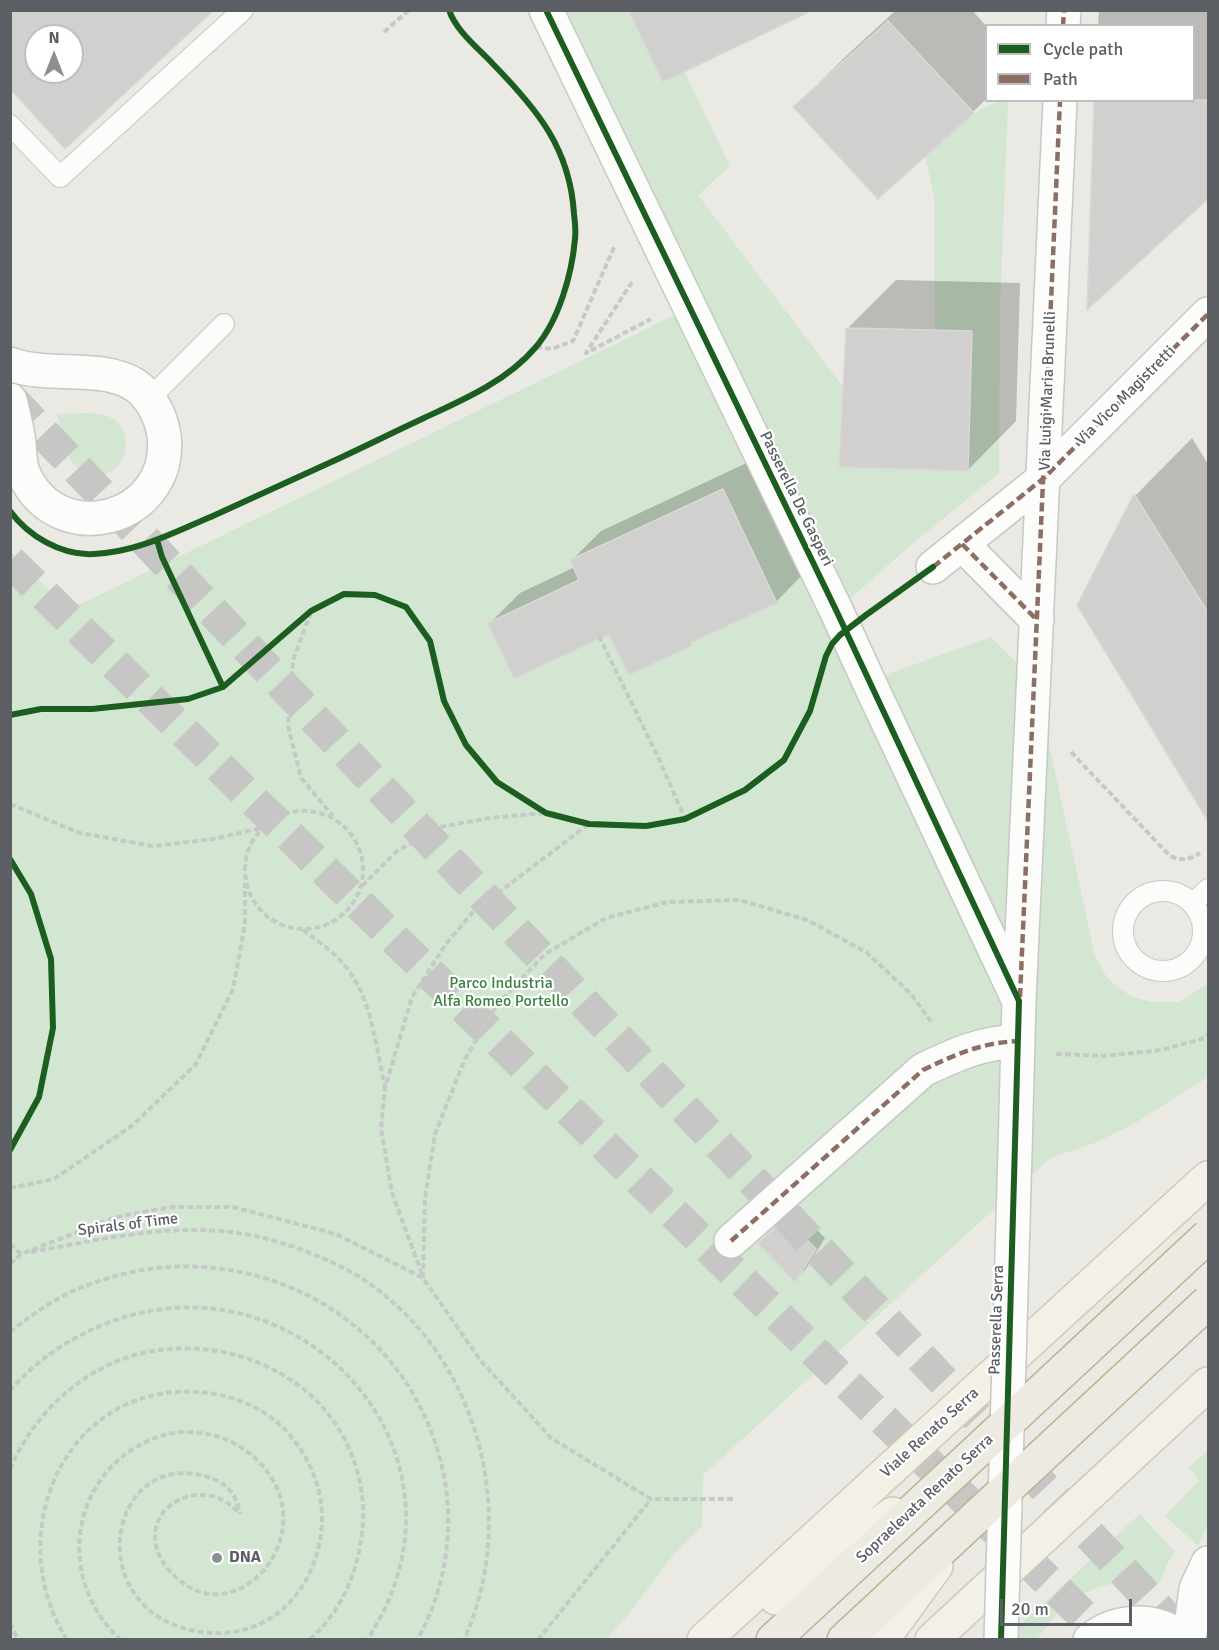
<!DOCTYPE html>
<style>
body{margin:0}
#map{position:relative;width:1219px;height:1650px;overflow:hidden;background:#eae9e4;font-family:Signika,sans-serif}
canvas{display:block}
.frame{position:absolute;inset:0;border:12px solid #5b5e62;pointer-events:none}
.legend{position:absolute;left:985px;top:24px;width:210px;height:78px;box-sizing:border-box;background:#fff;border:2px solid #bdbfc0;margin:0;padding:8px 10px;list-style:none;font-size:18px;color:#5b5e62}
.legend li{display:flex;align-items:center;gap:12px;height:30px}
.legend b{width:30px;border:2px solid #bdbfc0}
.north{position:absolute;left:24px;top:24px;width:60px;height:60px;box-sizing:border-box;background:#fff;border:2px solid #bdbfc0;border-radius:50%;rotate:0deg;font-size:16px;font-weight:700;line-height:24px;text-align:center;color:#5b5e62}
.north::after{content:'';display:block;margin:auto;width:21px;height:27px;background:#8d8f90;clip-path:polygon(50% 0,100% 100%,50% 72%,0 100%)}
.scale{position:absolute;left:1000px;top:1599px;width:132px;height:27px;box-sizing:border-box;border:3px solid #5b5e62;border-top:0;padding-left:8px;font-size:18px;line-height:21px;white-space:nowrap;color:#5b5e62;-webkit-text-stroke:4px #fff;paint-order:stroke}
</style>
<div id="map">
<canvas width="1219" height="1650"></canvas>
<div class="frame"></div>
<ul class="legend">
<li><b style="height:8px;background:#1b5e20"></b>Cycle path</li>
<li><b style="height:8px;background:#8d6e63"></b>Path</li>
</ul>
<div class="north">N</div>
<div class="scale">20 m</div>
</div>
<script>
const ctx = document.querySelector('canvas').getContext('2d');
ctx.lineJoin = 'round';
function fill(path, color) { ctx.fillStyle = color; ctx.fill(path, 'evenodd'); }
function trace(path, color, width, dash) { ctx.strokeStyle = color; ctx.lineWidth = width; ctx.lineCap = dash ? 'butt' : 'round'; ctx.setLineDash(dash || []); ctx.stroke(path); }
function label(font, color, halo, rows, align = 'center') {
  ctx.font = font + ' Signika,sans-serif'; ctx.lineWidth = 4.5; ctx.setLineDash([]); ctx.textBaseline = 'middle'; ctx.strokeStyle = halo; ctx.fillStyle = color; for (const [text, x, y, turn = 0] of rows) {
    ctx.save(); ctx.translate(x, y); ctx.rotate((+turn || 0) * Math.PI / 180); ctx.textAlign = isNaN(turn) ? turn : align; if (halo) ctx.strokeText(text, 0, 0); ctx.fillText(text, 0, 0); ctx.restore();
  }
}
fill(new Path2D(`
 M558,11H628L663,82L684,71L730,166L698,195L843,387L840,467L968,471L972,332L935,330L934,195L925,157C946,138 978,101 1008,101L1000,310L999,473L912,544L850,599L697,295Z
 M677,314L825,622L852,606L885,675L991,637L1028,674L1031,739L1048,740L1095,956L1107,978L1130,996L1152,1002H1179L1208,984V1077L1133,1124L1092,1144L1050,1158L703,1475L702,1526L674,1554L629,1614L606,1639H11L10,551L69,610Z
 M57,414C73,414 97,410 112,418C133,430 129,468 105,474C101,475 95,474 91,474C85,473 76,468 72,462C63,449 61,429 57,414Z
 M1208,1450V1525L1198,1546L1165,1516L1199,1481L1189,1467Z
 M1140,1514L1175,1552L1166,1566L1160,1583C1101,1577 1071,1591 1037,1639L1004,1640Z`), '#d3e6d1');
fill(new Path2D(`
 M896,10H972L986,26V99L973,112L795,107L844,58Z
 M1099,10H1208V196L1194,100V26H1098Z
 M896,280L1020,283L1016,421L968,470L847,329Z
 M1192,438L1208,464V820L1079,605L1136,495Z
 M753,460L805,572L776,602L696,639L690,644L610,632L490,623L520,593L575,567L572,560L601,531Z
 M797,1209L825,1238L805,1270L795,1279L770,1233Z`), '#0003');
const building = new Path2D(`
 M10,10H214L65,149L10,89ZM36,36H72V72H36Z
 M628,10H813L663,82Z
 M888,21L974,113L878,199L793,107Z
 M1094,100H1209V198L1087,310Z
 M846,328L972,331L968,471L839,467Z
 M723,489L777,603L690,643L691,646L629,675L609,634L514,679L488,623L579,580L570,560Z
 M1134,494L1209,614V823L1077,605Z
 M786,1218L816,1249L795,1282L758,1243Z`);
fill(building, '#d1d0ce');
trace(building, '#dad8d4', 1.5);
trace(new Path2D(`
 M10,398L1117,1564L1187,1640
 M10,561L1108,1640`), '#c6c6c4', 33, [33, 16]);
const lane = new Path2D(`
 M10,125L60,177L243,10
 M149,399L224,324
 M1123 931a40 40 0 1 1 80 0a40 40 0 1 1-80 0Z
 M1192,904L1208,889`);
const street = new Path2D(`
 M546,10L836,610
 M1063,26L1064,10
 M10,364C50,379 100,363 135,385C151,396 161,416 164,435C174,521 56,552 23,472C19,461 20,447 18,436C16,424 13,412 10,400
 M962,544L1037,620
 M933,567L1044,478L1208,314
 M869,682L1017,997
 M1015,1151L1019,1001L1060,100
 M731,1241L923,1070C956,1054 981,1043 1018,1041
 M1090,1640C1117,1618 1157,1617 1183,1640
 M1189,1640L1196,1589L1208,1563`);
const primary = new Path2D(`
 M776,1598L893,1514
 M704,1640L1208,1178
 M882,1640L936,1566
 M932,1640L1208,1384`);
const highway = new Path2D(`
 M773,1640L963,1464
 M844,1640L959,1533`);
trace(lane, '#c7c7c7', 22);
trace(street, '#c7c7c7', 36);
trace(primary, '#d1cab4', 36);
trace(highway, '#bfb494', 36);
trace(new Path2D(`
 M384,32L409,10
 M632,282L586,353L651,319
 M536,347L552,349L573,341L615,245
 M265,493L471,396L505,374L536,347L551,322L567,287L576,237L573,192L564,159L554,138L516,87L469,39L451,17L449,10
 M157,540L162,557L223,687
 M878,606L901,590
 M311,612L293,660L288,726L301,778L333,816
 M599,636L659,759L685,819
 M10,715L41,709H92L188,699L223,687L311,611L344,594L375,595L406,607L430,641L444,701L466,745L497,782L546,813L589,824L646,826L685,819L745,790L784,760L810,711L821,673
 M1071,752L1170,856C1182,861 1189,860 1200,853
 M10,804L80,833L153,846L214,839L261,828
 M245 870a59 59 0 1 1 118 0a59 59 0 1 1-118 0Z
 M10,859L31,894L51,959L53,1028L39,1097L10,1150
 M362,886L396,852L440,827L489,818L546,813
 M303,930C318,941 334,952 346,967C372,999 376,1048 385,1087
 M1056,1054L1105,1056L1161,1050L1205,1038L1208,1035
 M10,1188L54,1179L133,1125L196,1064L233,989L245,924V883
 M10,1244L21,1254
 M31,1252C109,1238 185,1219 264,1238C295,1246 326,1258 353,1273C476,1346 522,1511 464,1640
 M10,1264L21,1254L116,1217L172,1207H233L336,1234L423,1278L481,1361L551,1438L651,1499H733
 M422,1274L392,1193L381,1128L385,1088L412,997L446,944L473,912L589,824
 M423,1278L425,1198L435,1134L465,1059L497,1005L545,954L606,918L668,902L740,900L807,920L866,952L911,994L932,1023
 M10,1332C34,1313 59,1295 88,1285C243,1225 417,1316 445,1482C454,1535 444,1593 417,1640
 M10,1391C29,1368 55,1348 81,1335C280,1230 496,1445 367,1640
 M10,1469C28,1426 63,1388 104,1367C188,1325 302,1356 345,1440C361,1472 367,1506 361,1541C355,1579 339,1614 309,1640
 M10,1623L18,1640
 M67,1640C0,1534 65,1383 198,1392C231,1394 264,1407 287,1432C308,1455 322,1486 322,1518C321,1588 269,1645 196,1631C177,1628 159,1620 145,1606C92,1555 127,1452 208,1477C227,1483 237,1495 240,1514
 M121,1640C63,1588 65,1496 130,1451C146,1440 169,1431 189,1432C216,1433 239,1442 258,1461C330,1532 232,1644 169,1570C124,1517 198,1467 239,1513
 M538,1640L651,1499`), '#c5cac7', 4, [6, 3]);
trace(lane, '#fcfcfb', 20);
trace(street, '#fcfcfb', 33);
trace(primary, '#f2f0e7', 33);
trace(highway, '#edebe1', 33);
const streetBridge = new Path2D(`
 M836,610L869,682
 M1001,1640L1015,1151`);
const highwayBridge = new Path2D(`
 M963,1464L1208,1236
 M959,1533L1208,1302`);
trace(streetBridge, '#c7c7c7', 36, []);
trace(highwayBridge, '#bfb494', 36, []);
trace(streetBridge, '#fcfcfb', 33);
trace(highwayBridge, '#edebe1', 33);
trace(new Path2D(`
 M1063,26L1064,10
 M962,544L1037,620
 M933,567L1044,478L1208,314
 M1020,997L1060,100
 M731,1241L923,1070C956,1054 981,1043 1018,1041`), '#8d6e63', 4.5, [9, 4.5]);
trace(new Path2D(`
 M546,10L836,610L1019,1001L1001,1640
 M10,511C28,536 62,556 94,554C138,552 175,532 215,515C257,496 298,477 340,458C368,445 396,431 424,418C463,400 507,381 535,348C559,321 572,273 575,239C576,231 575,222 574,214C570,148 537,109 492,63C478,48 456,31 449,10
 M157,540L162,557L223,687
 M10,715L41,709H92L188,699L223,687L311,611L344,594L375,595L406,607L430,641L444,701L466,745L497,782L546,813L589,824L646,826L685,819L745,790L784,760L810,711L826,656L832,644L840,635L866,615L933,567
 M10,859L31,894L51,959L53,1028L39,1097L10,1150`), '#1b5e20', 6);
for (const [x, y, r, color] of [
 [217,1558,6,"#8d8f90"]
]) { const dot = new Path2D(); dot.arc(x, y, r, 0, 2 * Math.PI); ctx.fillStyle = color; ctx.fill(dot); trace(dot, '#fff', 2); }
label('16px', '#5b5e62', '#fff', [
 ["Via Luigi Maria Brunelli",1048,391,-88],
 ["Via Vico Magistretti",1126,396,-45],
 ["Passerella De Gasperi",796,499,64],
 ["Spirals of Time",128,1225,-7],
 ["Passerella Serra",997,1320,-88],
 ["Viale Renato Serra",930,1433,-42],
 ["Sopraelevata Renato Serra",925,1499,-43]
]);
label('16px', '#3a8241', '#fff', [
 ["Parco Industria",501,984],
 ["Alfa Romeo Portello",501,1002]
]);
label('bold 16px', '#5b5e62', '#fff', [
 ["DNA",229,1558]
], 'left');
</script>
